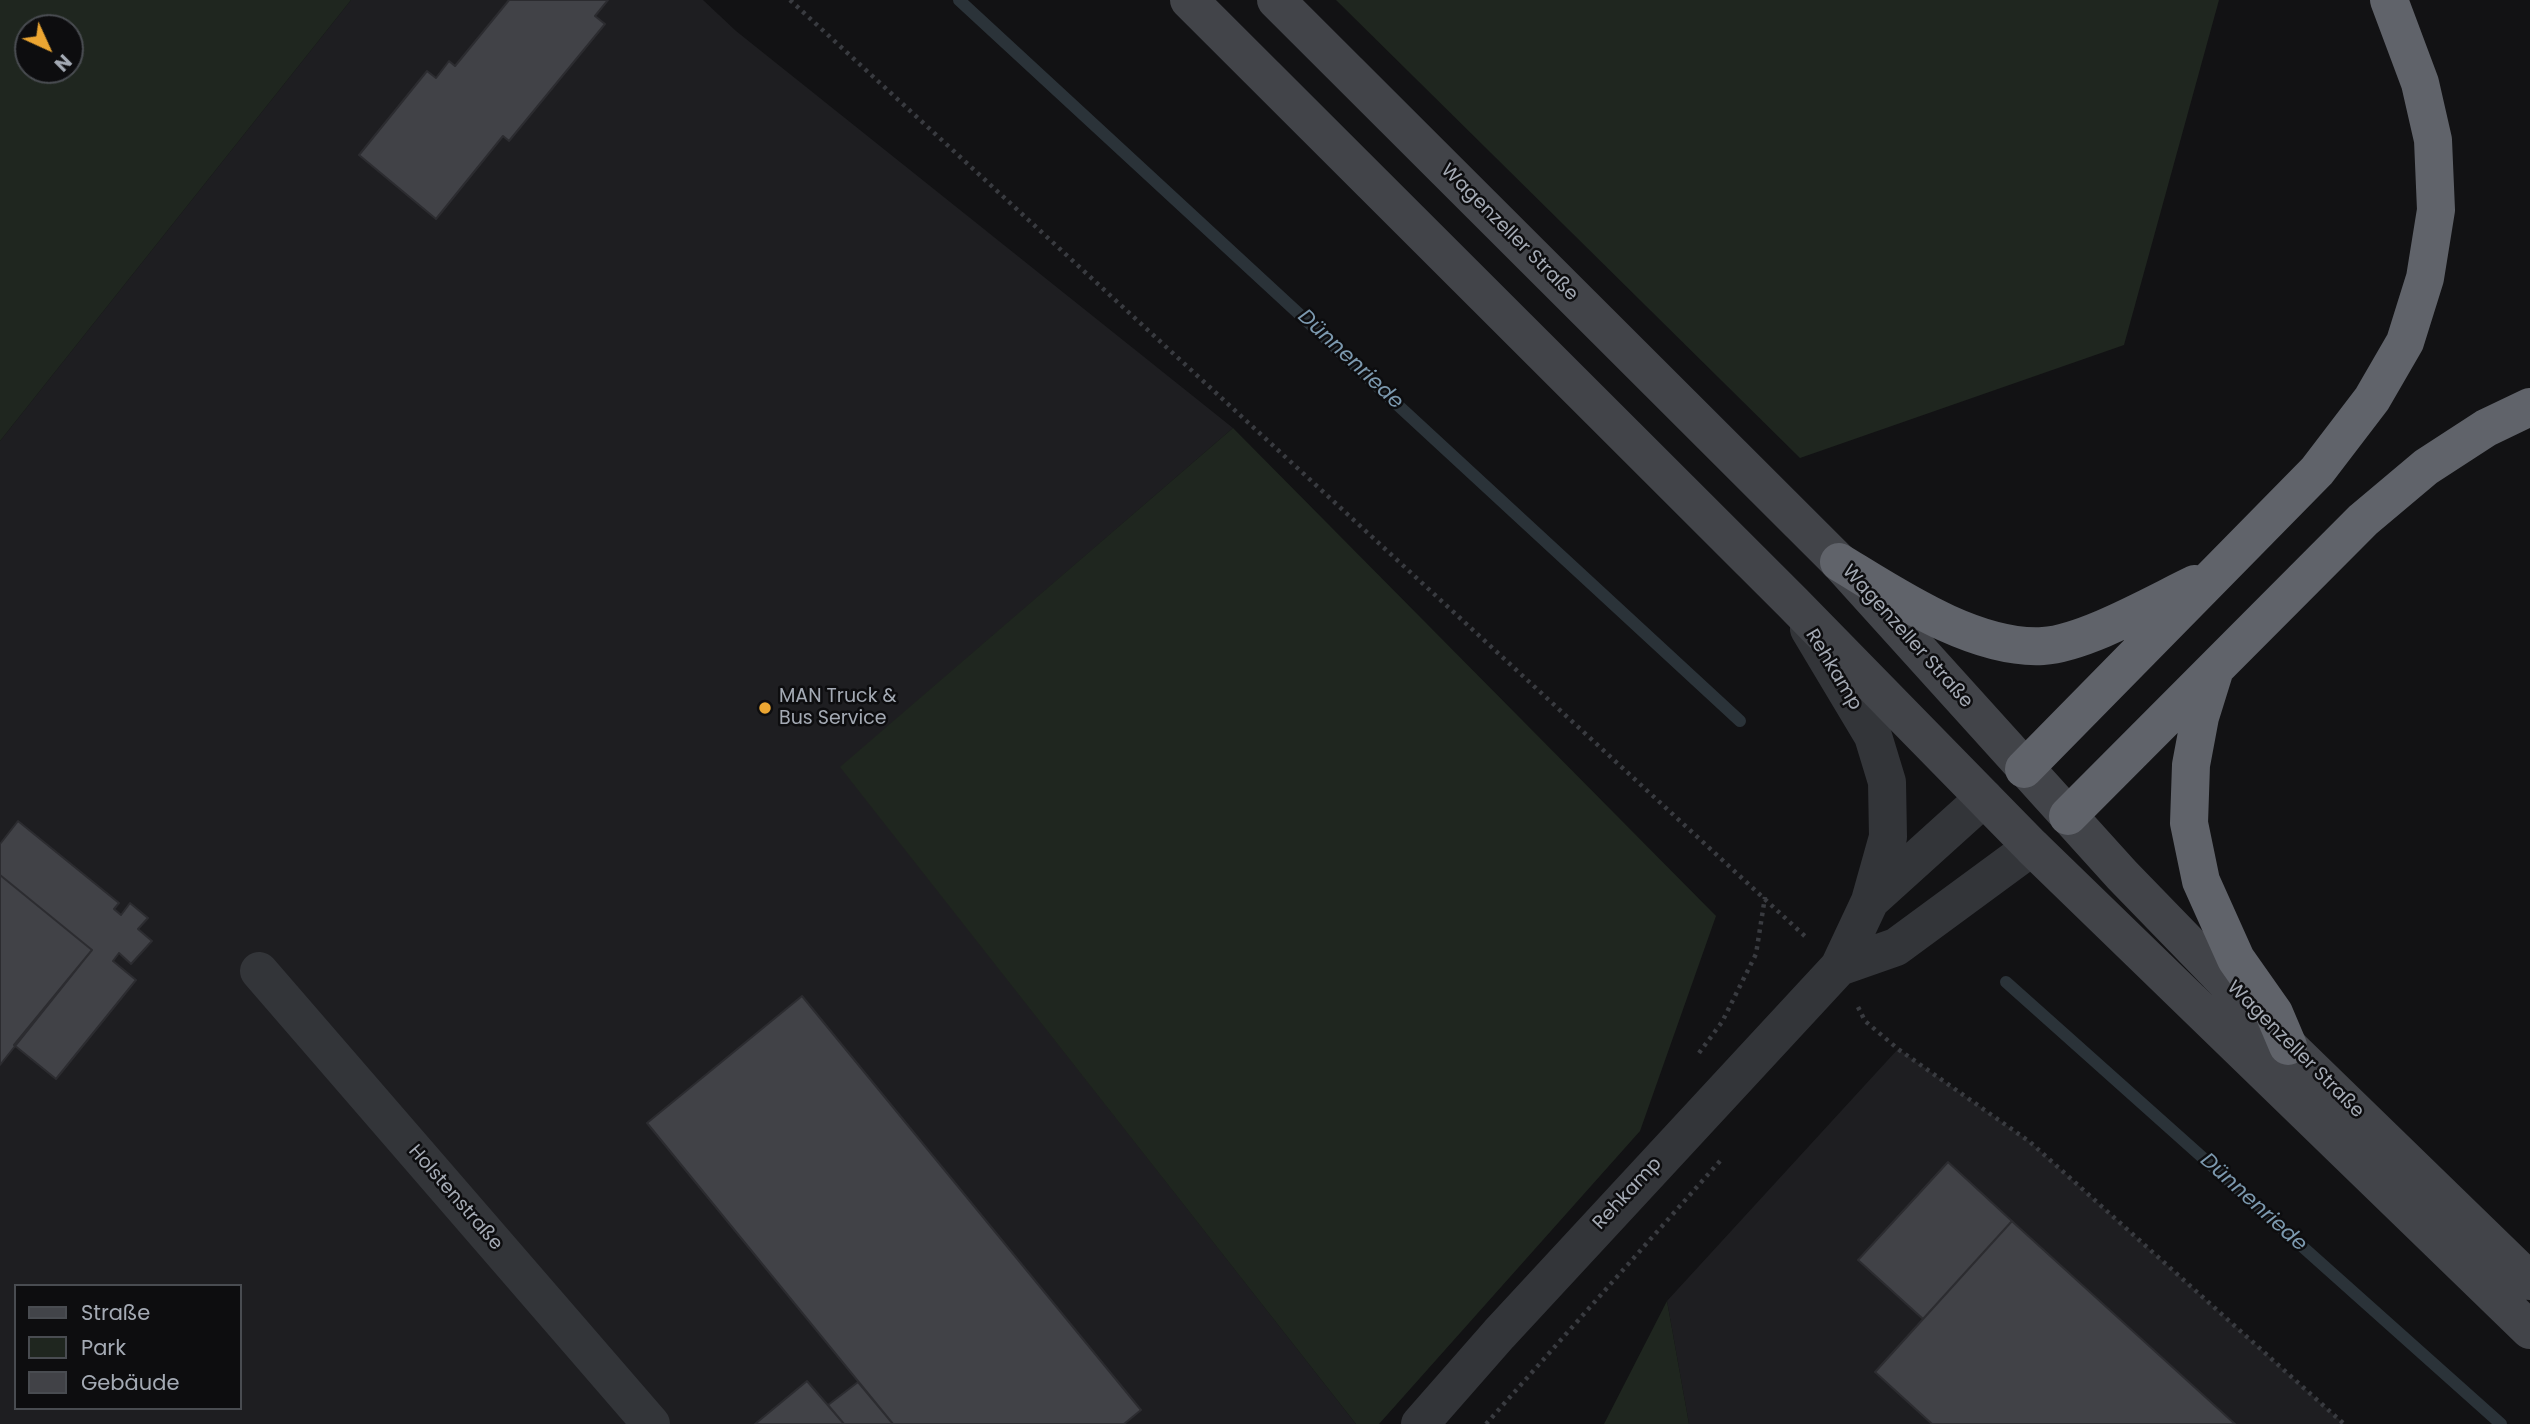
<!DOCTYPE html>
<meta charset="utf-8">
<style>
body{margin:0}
#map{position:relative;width:2530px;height:1424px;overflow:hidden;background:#121214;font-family:Poppins,sans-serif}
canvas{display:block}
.legend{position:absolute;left:14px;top:1284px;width:228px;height:126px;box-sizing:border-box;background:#0d0d0f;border:2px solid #494c51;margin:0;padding:9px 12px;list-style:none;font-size:21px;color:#a4aab4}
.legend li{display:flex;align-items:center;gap:14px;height:35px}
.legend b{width:35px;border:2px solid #494c51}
.north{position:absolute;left:14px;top:14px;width:70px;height:70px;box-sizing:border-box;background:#0d0d0f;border:2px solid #494c51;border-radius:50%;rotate:135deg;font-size:19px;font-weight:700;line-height:28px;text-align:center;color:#a4aab4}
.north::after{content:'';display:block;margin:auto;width:24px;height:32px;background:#eca632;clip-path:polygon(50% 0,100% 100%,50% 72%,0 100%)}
</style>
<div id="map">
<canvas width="2530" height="1424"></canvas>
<ul class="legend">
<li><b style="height:9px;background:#424449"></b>Straße</li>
<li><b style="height:19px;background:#1f261f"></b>Park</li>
<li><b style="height:19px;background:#414247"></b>Gebäude</li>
</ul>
<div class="north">N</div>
</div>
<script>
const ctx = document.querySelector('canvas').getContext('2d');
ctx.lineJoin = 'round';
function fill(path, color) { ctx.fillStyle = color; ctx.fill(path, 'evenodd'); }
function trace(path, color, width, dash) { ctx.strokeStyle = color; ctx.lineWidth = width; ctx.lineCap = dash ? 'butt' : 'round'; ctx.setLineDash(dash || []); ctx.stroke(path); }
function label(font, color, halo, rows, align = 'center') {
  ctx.font = font + ' Poppins,sans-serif'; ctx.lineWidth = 5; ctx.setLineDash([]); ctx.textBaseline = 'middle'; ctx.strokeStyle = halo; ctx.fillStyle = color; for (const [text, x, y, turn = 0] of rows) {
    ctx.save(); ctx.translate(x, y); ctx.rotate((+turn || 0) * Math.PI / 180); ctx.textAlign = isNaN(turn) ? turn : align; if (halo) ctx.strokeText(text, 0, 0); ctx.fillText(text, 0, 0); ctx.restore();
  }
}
fill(new Path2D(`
 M351,0H703L736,31L1233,428L841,767L1356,1424H0V441ZM16,1286H240V1408H16Z
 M1898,1049L2030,1142L2344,1424H1689L1667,1301Z`), '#1e1e21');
fill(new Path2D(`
 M0,0H351L0,441ZM70,28V70H28V28Z
 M1336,0H2219L2124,345L1800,458Z
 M1233,428L1716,916L1640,1131L1379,1424H1356L840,767Z
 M1667,1301L1689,1424H1604Z`), '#1f261f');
trace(new Path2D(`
 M959,0L1740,721
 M2006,982L2501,1424`), '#2b3339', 12);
const building = new Path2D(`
 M509,0H608L595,16L605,24L509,141L503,136L436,219L359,155L427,71L436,78L449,61L455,66Z
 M18,821L119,903L114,909L121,915L130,903L148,918L138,929L152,941L131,964L119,953L113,961L136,980L56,1079L14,1045L92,950L0,875V844Z
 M0,875L92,950L0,1065Z
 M802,996L1141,1410L1124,1424H893L647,1123Z
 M1948,1162L2014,1223L2012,1221L1923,1319L1858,1260Z
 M2012,1221L2014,1223L2235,1424H1932L1875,1372Z
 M807,1381L844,1424H755Z
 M858,1382L893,1424H844L828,1405Z`);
fill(building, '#414247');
trace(building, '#2c2c30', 2);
trace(new Path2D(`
 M790,0L1808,939
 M1858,1007L1865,1021L1898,1049L2030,1142L2344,1424
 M1699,1053L1722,1022L1756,954L1765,897
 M1486,1424L1720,1161`), '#393b40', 4.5, [3.5, 5]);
trace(new Path2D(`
 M1870,901L1984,798
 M1839,967L1896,947L2032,847
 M259,971L651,1424
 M1420,1424L1499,1334L1839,967L1870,901L1888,837L1887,782L1873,736L1809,629`), '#333539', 38);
trace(new Path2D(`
 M1189,0L1793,603L2032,847L2530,1330
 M1276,0L1839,562L2122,875L2288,1046L2530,1281`), '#424449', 38);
trace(new Path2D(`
 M1839,562C1895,596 1974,650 2043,646C2086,643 2155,603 2195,584
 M2214,672L2200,717L2191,765L2189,823L2201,881L2236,959L2274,1013L2288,1046
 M2024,769L2317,471L2372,399L2405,342L2425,278L2436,210L2433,140L2420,83L2389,0
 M2068,816L2363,520L2426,467L2486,428L2530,407`), '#60636a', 38);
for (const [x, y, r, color] of [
 [765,708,7,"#eca632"]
]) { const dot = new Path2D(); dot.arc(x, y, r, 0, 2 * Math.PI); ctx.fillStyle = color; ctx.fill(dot); trace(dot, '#0d0d0f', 2.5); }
label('19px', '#a4aab4', '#0d0d0f', [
 ["Wagenzeller Straße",1509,233,45],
 ["Wagenzeller Straße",1907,637,48],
 ["Rehkamp",1833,670,59],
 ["Wagenzeller Straße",2295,1050,45],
 ["Rehkamp",1628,1194,-47],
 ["Holstenstraße",455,1198,49]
]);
label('19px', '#a4aab4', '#0d0d0f', [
 ["MAN Truck &",779,697],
 ["Bus Service",779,719]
], 'left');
label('italic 21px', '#7c99af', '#0d0d0f', [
 ["Dünnenriede",1350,360,43],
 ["Dünnenriede",2253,1203,42]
]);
</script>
